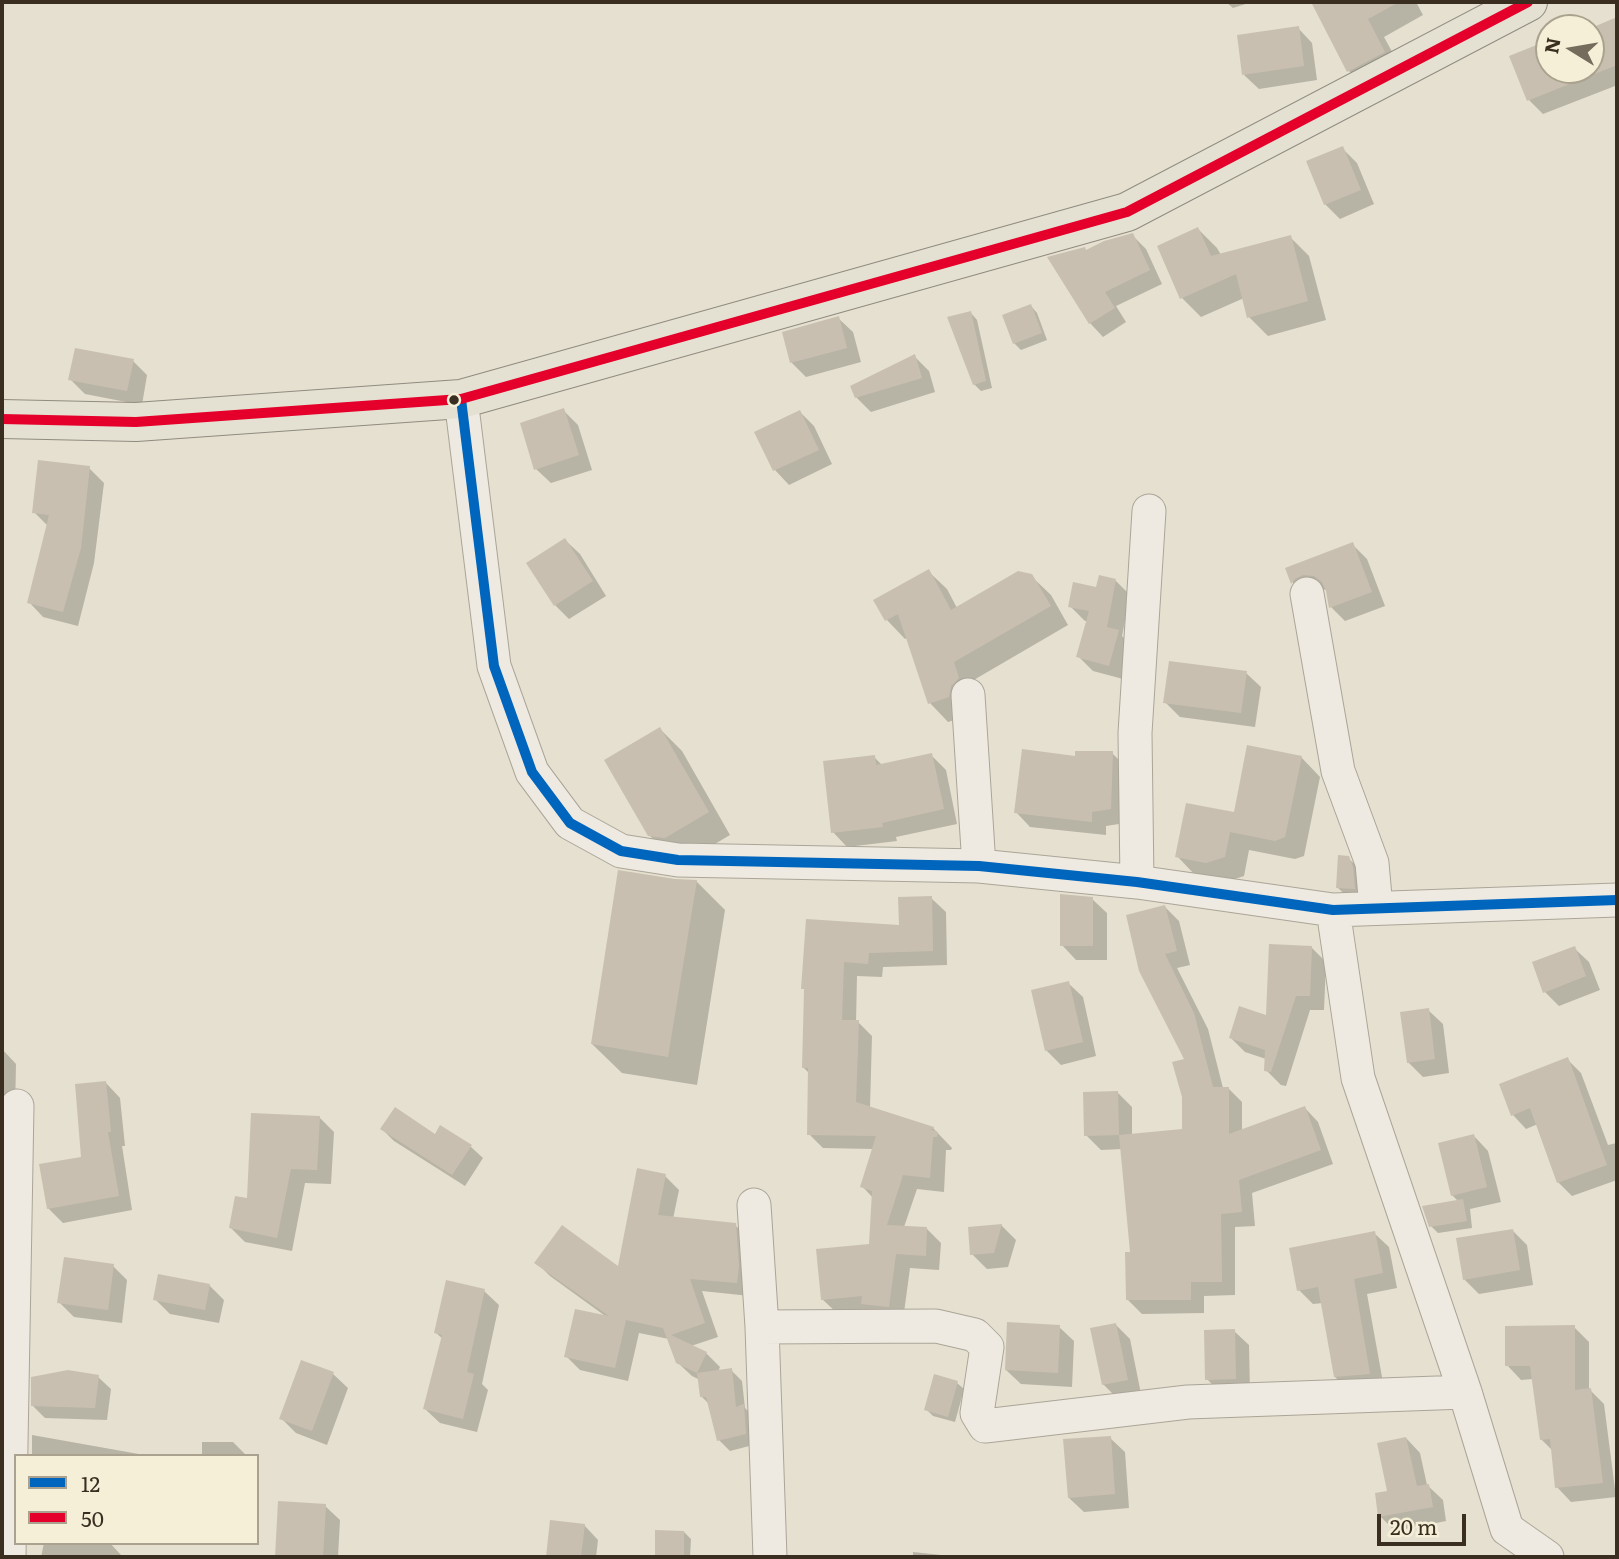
<!DOCTYPE html>
<style>
body{margin:0}
#map{position:relative;width:1619px;height:1559px;overflow:hidden;background:#e5e0cf;font-family:Literata,serif}
canvas{display:block}
.frame{position:absolute;inset:0;border:4px solid #392e20;pointer-events:none}
.legend{position:absolute;left:14px;top:1454px;width:245px;height:91px;box-sizing:border-box;background:#f5efd7;border:2px solid #aaa28e;margin:0;padding:9px 12px;list-style:none;font-size:21px;color:#392e20}
.legend li{display:flex;align-items:center;gap:14px;height:35px}
.legend b{width:35px;border:2px solid #aaa28e}
.north{position:absolute;left:1535px;top:14px;width:70px;height:70px;box-sizing:border-box;background:#f5efd7;border:2px solid #aaa28e;border-radius:50%;rotate:281deg;font-size:19px;font-weight:700;line-height:28px;text-align:center;color:#392e20}
.north::after{content:'';display:block;margin:auto;width:24px;height:32px;background:#756c5d;clip-path:polygon(50% 0,100% 100%,50% 72%,0 100%)}
.scale{position:absolute;left:1377px;top:1514px;width:89px;height:32px;box-sizing:border-box;border:4px solid #392e20;border-top:0;padding-left:9px;font-size:21px;line-height:24px;white-space:nowrap;color:#392e20;-webkit-text-stroke:5px #f5efd7;paint-order:stroke}
</style>
<div id="map">
<canvas width="1619" height="1559"></canvas>
<div class="frame"></div>
<ul class="legend">
<li><b style="height:9px;background:#0065bd"></b>12</li>
<li><b style="height:9px;background:#e4002b"></b>50</li>
</ul>
<div class="north">N</div>
<div class="scale">20 m</div>
</div>
<script>
const ctx = document.querySelector('canvas').getContext('2d');
ctx.lineJoin = 'round';
function fill(path, color) { ctx.fillStyle = color; ctx.fill(path, 'evenodd'); }
function trace(path, color, width, dash) { ctx.strokeStyle = color; ctx.lineWidth = width; ctx.lineCap = dash ? 'butt' : 'round'; ctx.setLineDash(dash || []); ctx.stroke(path); }
fill(new Path2D(`
 M1226,2H1252L1233,8Z
 M1323,2H1416L1423,15L1384,37L1402,70L1367,89L1349,71L1315,6Z
 M1617,19V88L1615,86L1543,114L1529,100L1549,42V70H1591V30Z
 M1298,28L1312,43L1317,80L1259,89L1244,75Z
 M1342,148L1357,163L1374,204L1340,219L1325,204Z
 M1198,229L1217,248L1221,255L1290,237L1309,256L1326,320L1268,336L1249,317L1244,298L1201,317L1182,298Z
 M1132,235L1146,249L1162,284L1116,306L1126,322L1103,337L1090,323L1050,258L1087,251Z
 M1031,306L1037,313L1047,340L1021,350L1014,343Z
 M971,313L977,320L992,388L981,391L974,384Z
 M838,318L853,332L861,362L806,377L792,363L784,333Z
 M914,356L929,371L935,392L871,412L856,397Z
 M133,361L147,375L142,405L85,394L70,379Z
 M563,410L578,425L592,470L551,483L536,469Z
 M800,412L814,426L832,464L789,485L775,470L757,432Z
 M89,468L104,483L94,563L78,626L43,617L29,602L48,526L34,512Z
 M565,540L580,554L606,596L569,619L555,605Z
 M1353,545L1367,559L1385,606L1345,621L1331,607L1328,590L1320,589L1307,597L1293,583L1288,569Z
 M928,571L947,589L957,608L1031,576L1051,595L1068,625L972,681L967,716L948,722L930,703L908,637L905,639L887,620L876,601Z
 M1116,581L1130,595L1122,636L1132,646L1123,679L1093,671L1078,656L1088,621H1085L1070,606L1097,589Z
 M1246,673L1261,687L1255,727L1180,717L1165,702Z
 M660,729L682,751L730,835L688,860L672,857L649,835Z
 M1112,753L1126,767L1125,823L1106,826V835L1030,827L1016,812Z
 M931,755L946,770L957,824L896,837L897,841L847,847L833,832L874,757L882,765Z
 M1301,757L1320,777L1304,856L1295,859L1249,850L1244,876L1226,882L1196,876L1177,856L1235,814Z
 M1348,858L1363,872L1367,883L1353,902L1338,888Z
 M696,881L725,910L697,1085L622,1073L592,1044Z
 M931,898L946,912L947,965L883,967L882,977L857,976L856,1022H858L872,1036L870,1108L933,1128L952,1148L951,1150H946L944,1192L917,1189L904,1227L927,1229L941,1243L939,1270L910,1268L903,1320L837,1313L822,1299L870,1245L873,1198L862,1186L873,1149L823,1148L809,1134L810,1074L803,1067L806,991L803,988L808,921L901,927Z
 M1092,899L1107,913V960H1076L1062,945Z
 M1165,907L1179,921L1190,965L1177,968L1208,1029L1223,1088H1228L1242,1102V1131L1305,1108L1318,1122L1333,1164L1252,1193L1255,1226L1235,1227V1295L1204,1296V1313L1142,1314L1128,1300L1132,1253L1122,1149L1101,1150L1086,1135L1117,1092L1132,1107V1135L1184,1131L1187,1060L1141,970Z
 M1311,947L1326,962L1324,1010H1310L1286,1086L1281,1085L1266,1070V1059L1245,1052L1231,1038L1268,1018Z
 M1574,948L1589,962L1600,990L1559,1006L1545,992Z
 M1068,983L1083,997L1096,1056L1061,1065L1046,1050Z
 M1428,1010L1443,1024L1449,1073L1423,1077L1408,1062Z
 M2,1049L16,1064L15,1111L2,1118Z
 M1567,1059L1581,1073L1608,1145L1617,1143V1180L1572,1196L1558,1182L1538,1124L1526,1129L1513,1115Z
 M106,1083L120,1098L125,1146H122L132,1210L63,1223L48,1208L83,1158Z
 M319,1117L334,1132L331,1184L305,1183L292,1251L245,1242L231,1228L248,1200Z
 M382,1129L435,1136L471,1147L483,1158L465,1186L394,1141Z
 M1474,1136L1488,1151L1501,1202L1470,1209L1472,1228L1438,1233L1431,1226L1459,1202L1452,1195Z
 M665,1176L679,1190L673,1219L735,1225L749,1239L750,1296L702,1291L718,1337L691,1346L706,1353L720,1367L718,1372L731,1370L742,1381L745,1408L754,1417L757,1444L730,1451L719,1440L710,1405L702,1397L700,1380L692,1376L677,1362L669,1339L639,1333L628,1381L580,1370L566,1356L608,1318L550,1276L536,1262L619,1269Z
 M1001,1225L1016,1240L1008,1267L987,1269L972,1254Z
 M1513,1231L1527,1245L1533,1285L1479,1294L1464,1279Z
 M1374,1233L1389,1247L1397,1288L1367,1294L1384,1388L1350,1391L1335,1377L1323,1303L1313,1304L1299,1290Z
 M113,1266L127,1280L122,1323L74,1317L59,1302Z
 M209,1285L224,1300L219,1323L170,1314L155,1299Z
 M484,1291L499,1305L482,1384L488,1390L477,1432L440,1423L425,1409L443,1339L436,1333Z
 M1116,1325L1130,1339L1141,1394L1118,1399L1103,1384Z
 M1059,1327L1074,1341L1072,1387L1021,1384L1006,1370Z
 M1574,1327L1589,1342V1389L1604,1404L1616,1497L1571,1502L1557,1487L1553,1451L1541,1439L1533,1379L1521,1380L1507,1365Z
 M1234,1331L1249,1345L1250,1393L1222,1394L1207,1379Z
 M333,1374L348,1388L327,1445L296,1433L281,1418Z
 M98,1377L111,1389L107,1420L45,1418L33,1406Z
 M957,1383L964,1389L955,1422L933,1416L926,1409Z
 M32,1435L150,1456H32Z
 M1110,1438L1125,1452L1129,1508L1084,1512L1069,1498Z
 M1406,1438L1420,1453L1427,1485L1443,1500L1446,1521L1395,1531L1380,1516Z
 M202,1442H233L247,1456H202Z
 M280,1503L325,1506L340,1520L338,1557H277Z
 M552,1521L584,1525L598,1540L596,1557H548Z
 M684,1532L691,1539L690,1557H660L656,1554Z
 M44,1543H110L121,1555V1557H41Z
 M913,1552L941,1555L943,1557H913Z`), '#0003');
fill(new Path2D(`
 M1311,2H1399L1368,19L1385,52L1347,72Z
 M1617,17V65L1527,101L1509,56L1549,40V70H1591V28Z
 M1299,26L1304,66L1242,75L1237,35Z
 M1343,146L1361,190L1324,205L1306,161Z
 M1198,227L1211,256L1291,235L1308,301L1247,318L1236,274L1180,299L1157,246Z
 M1133,233L1150,270L1105,292L1115,308L1089,324L1047,257L1085,247L1086,250L1104,241Z
 M1031,304L1042,333L1013,344L1002,315Z
 M971,311L986,381L973,385L947,317Z
 M839,316L847,348L790,363L782,332Z
 M75,348L134,359L127,391L68,380Z
 M915,354L922,378L855,398L850,386Z
 M564,408L579,455L534,470L520,423Z
 M800,410L819,450L773,471L754,432Z
 M38,460L90,466L81,548L63,612L27,603L49,515L32,513Z
 M565,538L593,581L554,606L526,563Z
 M1353,542L1372,592L1329,608L1326,591L1322,582L1314,576L1303,575L1295,579L1291,584L1285,568Z
 M929,569L951,610L1018,571L1032,574L1051,606L954,662L959,678L951,686L949,697L928,704L898,614L885,621L873,600Z
 M1099,575L1116,579L1107,627L1119,630L1109,666L1076,657L1089,611L1068,607L1073,582L1096,587Z
 M1169,661L1247,671L1241,713L1163,703Z
 M660,727L709,812L665,838L648,836L604,760Z
 M1247,745L1302,756L1285,837L1275,841L1230,832L1225,857L1206,863L1175,857L1186,803L1234,812Z
 M1022,749L1075,756V751H1113L1111,809L1092,812V822L1014,813Z
 M932,753L944,809L882,823L883,827L831,833L823,761L875,755L876,765Z
 M1338,855L1349,856L1353,867L1355,889L1336,888Z
 M618,870L675,879L697,880L668,1057L591,1044Z
 M1060,894L1093,897V946H1060Z
 M932,896L933,951L869,953L868,964L844,962L842,1020H859L856,1102L934,1127V1129H929L938,1132L937,1137H933L930,1178L903,1175L887,1225L927,1227L926,1256L896,1254L889,1307L861,1304L862,1296L821,1300L816,1249L869,1244L872,1191L860,1187L876,1136L807,1135L808,1068H802L804,989H801L806,919L899,925L898,897Z
 M1165,905L1177,951L1165,954L1194,1013L1213,1087H1229V1134L1305,1106L1321,1150L1239,1180L1242,1212L1221,1214L1222,1282H1191V1300H1126L1125,1252H1130L1119,1135L1182,1129V1097L1172,1062L1184,1059L1139,971L1126,915Z
 M1269,944L1312,946L1310,996H1296L1271,1072L1264,1071L1265,1050L1229,1038L1239,1006L1266,1015Z
 M1575,946L1586,976L1543,993L1532,962Z
 M1069,981L1083,1042L1045,1051L1031,990Z
 M1429,1008L1435,1059L1407,1063L1400,1012Z
 M1568,1057L1607,1165L1557,1183L1530,1108L1511,1116L1499,1084Z
 M106,1081L111,1132H108L119,1196L47,1209L39,1164L81,1157L75,1084Z
 M1118,1091L1119,1135L1084,1136L1083,1092Z
 M395,1107L435,1134L440,1125L472,1145L452,1175L380,1129Z
 M251,1113L320,1116L317,1170L291,1169L277,1238L229,1228L235,1196L247,1198Z
 M1474,1134L1487,1187L1451,1196L1438,1143Z
 M637,1168L666,1174L658,1215L736,1223L739,1266L737,1283L690,1279L705,1323L671,1335L707,1352L697,1373L676,1363L663,1328L626,1320L615,1368L564,1357L575,1309L609,1316L534,1263L562,1225L618,1266Z
 M1463,1199L1467,1221L1429,1227L1422,1206Z
 M1002,1224L994,1253L970,1255L968,1227Z
 M1513,1229L1520,1270L1463,1280L1456,1238Z
 M1375,1231L1383,1273L1354,1279L1370,1374L1334,1377L1318,1287L1297,1291L1289,1248Z
 M64,1257L114,1264L108,1310L57,1303Z
 M158,1274L210,1284L205,1310L153,1300Z
 M446,1280L485,1289L467,1372L474,1374L463,1419L423,1409L442,1335L434,1333Z
 M1007,1322L1060,1325L1058,1373L1005,1370Z
 M1116,1323L1128,1380L1102,1385L1090,1328Z
 M1575,1325V1390L1591,1388L1603,1483L1555,1488L1550,1439L1540,1440L1530,1366H1505V1326Z
 M1235,1329L1236,1379L1205,1380L1204,1330Z
 M301,1360L334,1372L312,1431L279,1419Z
 M732,1368L736,1407L744,1404L746,1434L717,1441L706,1397H700L697,1373Z
 M68,1370L99,1375L95,1408L31,1406V1377Z
 M934,1374L958,1381L948,1417L924,1410Z
 M1111,1436L1115,1494L1068,1498L1063,1439Z
 M1406,1437L1417,1486L1429,1484L1433,1507L1378,1517L1375,1493L1387,1491L1377,1443Z
 M278,1501L326,1504L323,1557H275Z
 M550,1520L585,1524L581,1557H546Z
 M655,1530L684,1531V1556L655,1555Z`), '#c9bfb0');
const street = new Path2D(`
 M461,399L494,666L532,772L570,823L621,851L678,860L979,866L1137,882L1333,910L1617,900
 M1307,594L1338,771L1372,863L1376,908
 M968,695L979,866
 M1137,882L1135,733L1149,511
 M1333,910L1358,1078L1465,1392L1507,1529L1547,1557
 M754,1205L762,1327L770,1557
 M762,1327L936,1326L975,1335L987,1347L977,1413L985,1426L1188,1402L1465,1392
 M9,1557L17,1106`);
const primary = new Path2D(`
 M2,419L136,422L461,399L1127,212L1528,2`);
trace(street, '#aba598', 35);
trace(primary, '#908b7f', 40);
trace(street, '#eeeae1', 33);
trace(primary, '#e4e1d3', 38);
trace(new Path2D(`
 M461,399L494,666L532,772L570,823L621,851L678,860L979,866L1137,882L1333,910L1617,900`), '#0065bd', 10);
trace(new Path2D(`
 M2,419L136,422L461,399L1127,212L1528,2`), '#e4002b', 10);
for (const [x, y, r, color] of [
 [454,400,6,"#392e20"]
]) { const dot = new Path2D(); dot.arc(x, y, r, 0, 2 * Math.PI); ctx.fillStyle = color; ctx.fill(dot); trace(dot, '#f5efd7', 2.5); }
</script>
